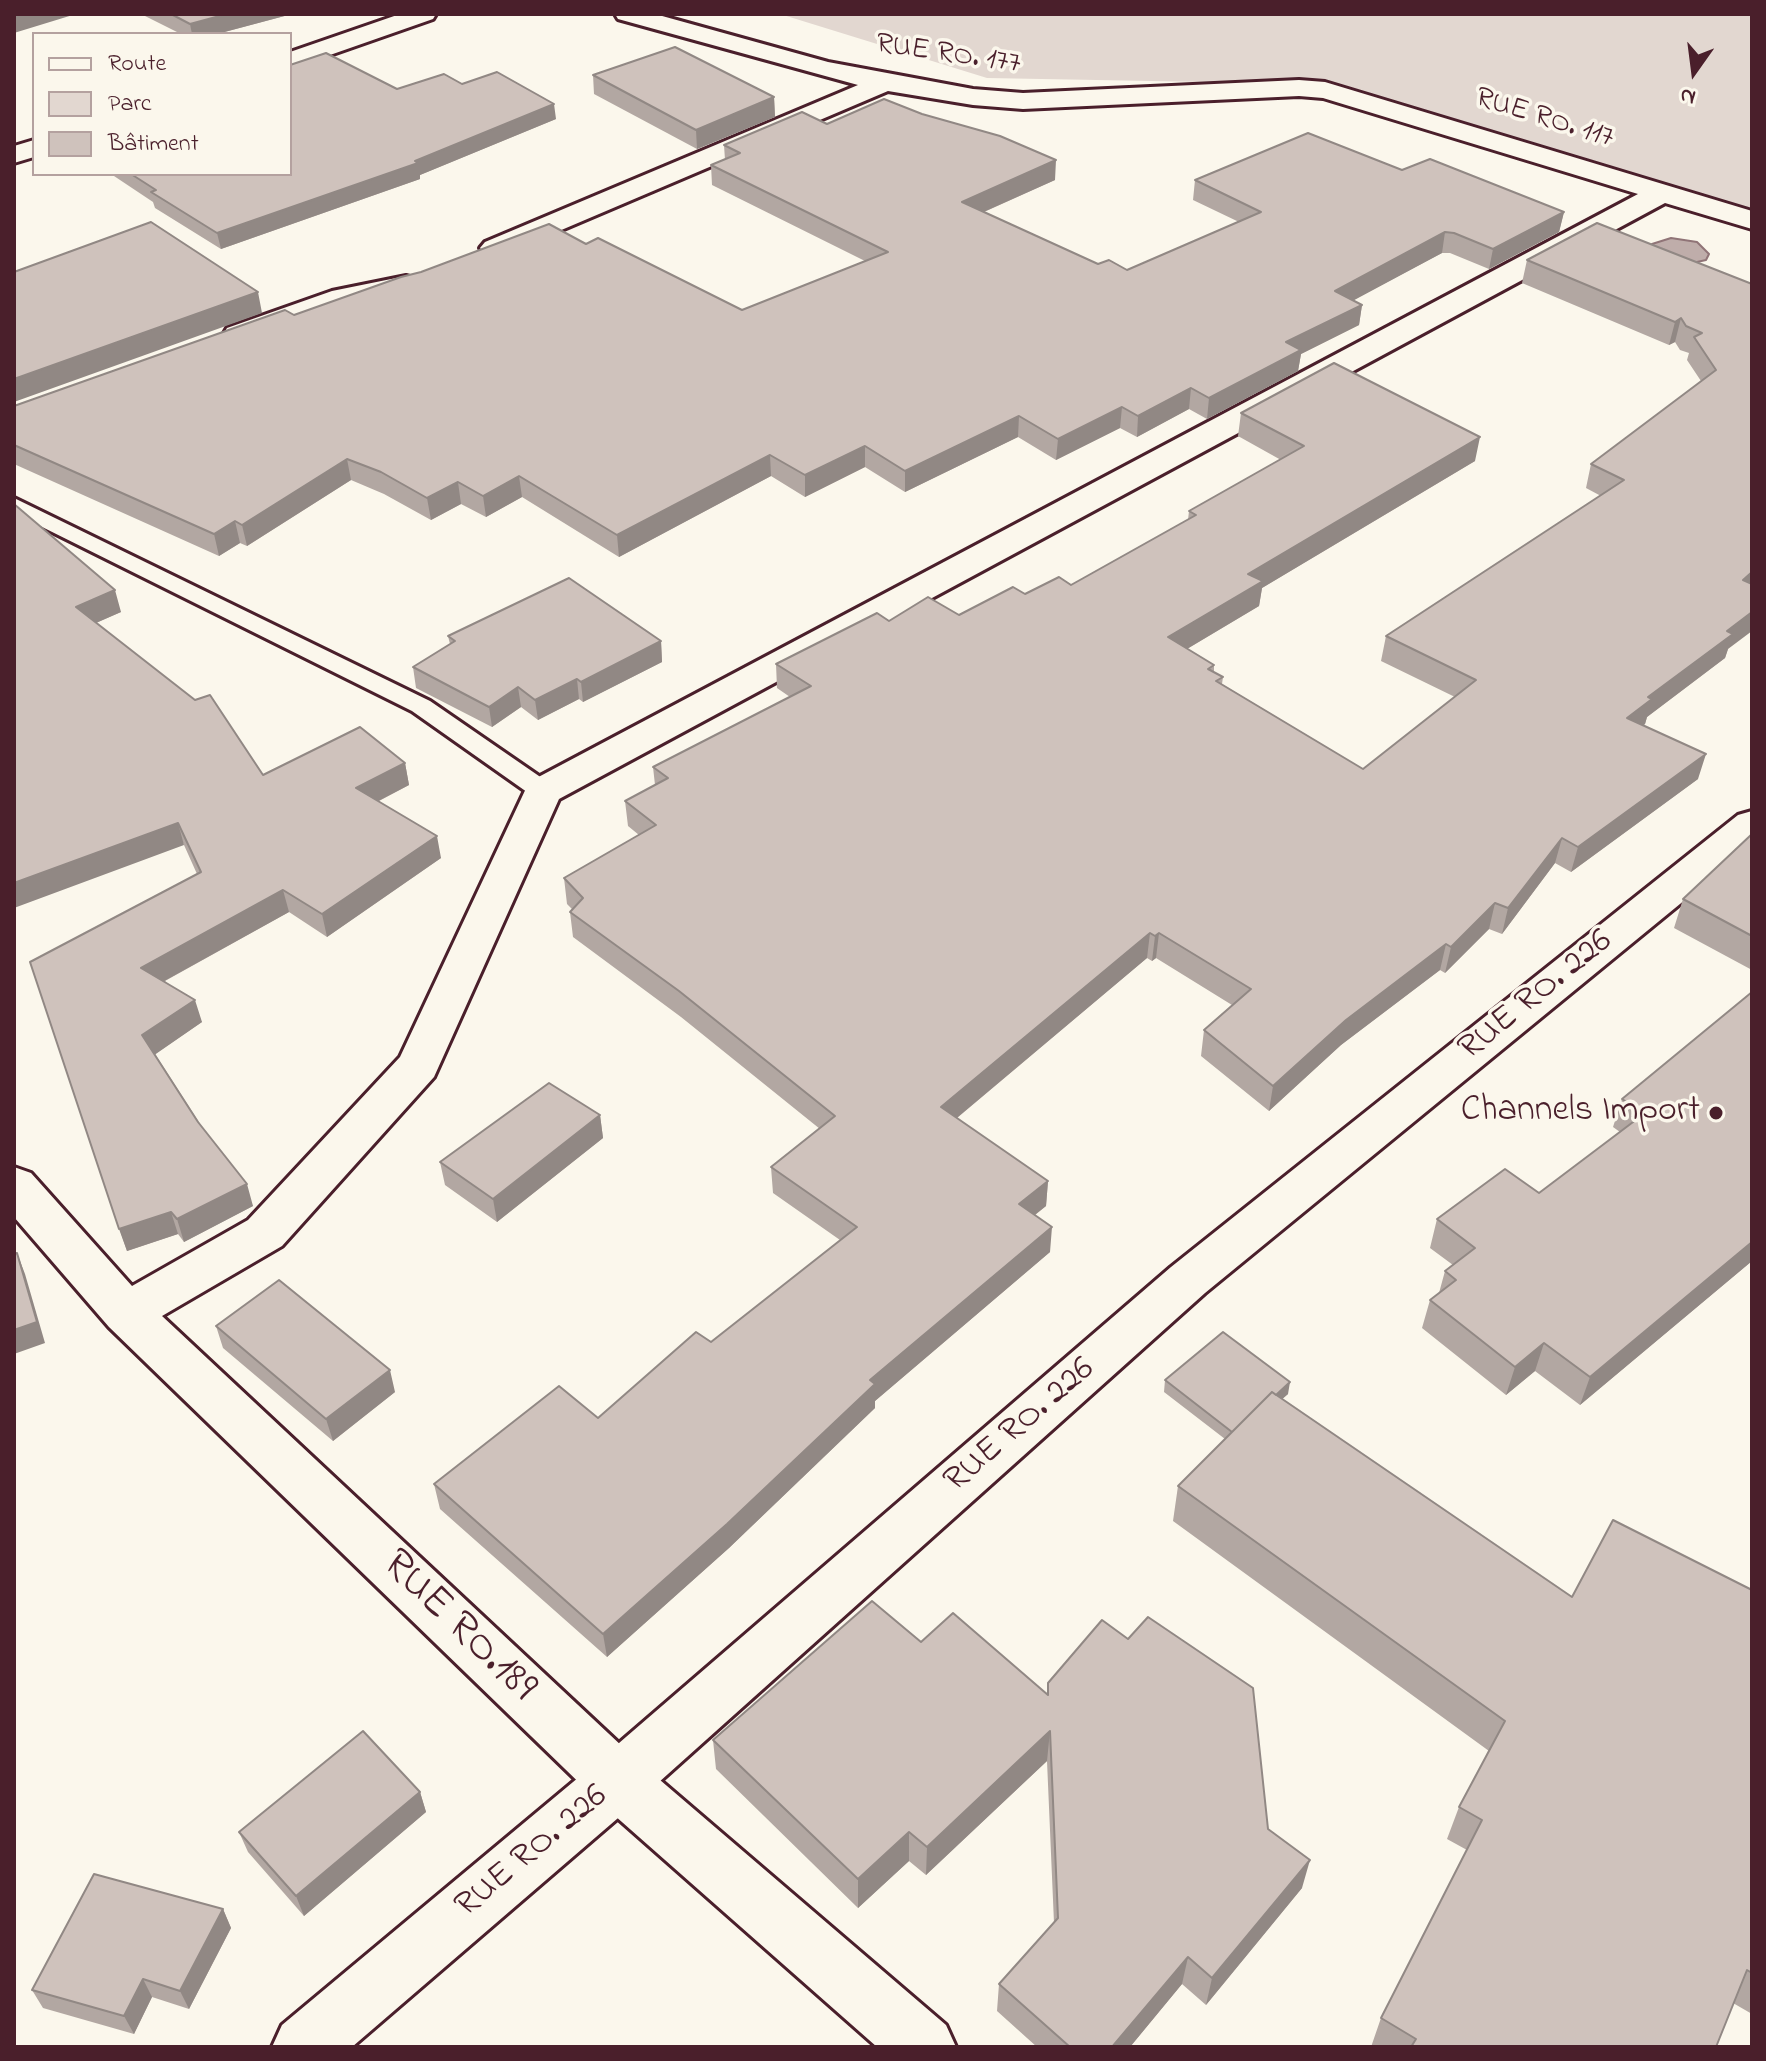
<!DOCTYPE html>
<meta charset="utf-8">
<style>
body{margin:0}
#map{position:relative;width:1766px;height:2061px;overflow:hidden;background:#fbf7ec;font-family:"Indie Flower",sans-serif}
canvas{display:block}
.frame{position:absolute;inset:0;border:16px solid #4a1f2b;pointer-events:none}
.legend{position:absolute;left:32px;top:32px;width:260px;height:144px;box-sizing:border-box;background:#fbf7ec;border:2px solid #b4a19f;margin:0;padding:10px 14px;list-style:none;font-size:24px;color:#4a1f2b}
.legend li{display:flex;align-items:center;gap:16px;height:40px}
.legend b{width:40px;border:2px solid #b4a19f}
.north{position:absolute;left:1654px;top:32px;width:80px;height:80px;-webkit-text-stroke:6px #fbf7ec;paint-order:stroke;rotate:194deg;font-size:22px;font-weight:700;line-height:32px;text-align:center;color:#4a1f2b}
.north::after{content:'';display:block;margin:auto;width:28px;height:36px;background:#4a1f2b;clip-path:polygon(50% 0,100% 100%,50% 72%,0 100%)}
</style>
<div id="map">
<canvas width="1766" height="2061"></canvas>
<div class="frame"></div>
<ul class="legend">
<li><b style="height:10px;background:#fbf7ec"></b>Route</li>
<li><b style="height:22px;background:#e2d7d0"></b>Parc</li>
<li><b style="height:22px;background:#cfc2bc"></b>Bâtiment</li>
</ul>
<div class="north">N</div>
</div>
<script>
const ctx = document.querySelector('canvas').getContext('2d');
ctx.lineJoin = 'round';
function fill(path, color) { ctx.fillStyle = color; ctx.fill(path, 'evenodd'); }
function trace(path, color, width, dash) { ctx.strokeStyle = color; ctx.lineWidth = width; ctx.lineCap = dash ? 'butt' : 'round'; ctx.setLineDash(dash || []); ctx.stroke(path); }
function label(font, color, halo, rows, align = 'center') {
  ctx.font = font + ' "Indie Flower",sans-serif'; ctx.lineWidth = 7; ctx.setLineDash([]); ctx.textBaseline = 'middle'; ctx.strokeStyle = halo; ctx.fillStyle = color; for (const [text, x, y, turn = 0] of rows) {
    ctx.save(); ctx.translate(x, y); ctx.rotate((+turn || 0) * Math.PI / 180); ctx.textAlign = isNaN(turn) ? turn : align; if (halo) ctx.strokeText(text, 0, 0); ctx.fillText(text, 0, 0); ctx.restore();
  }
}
fill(new Path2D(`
 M780,14H1752V212L1315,84L987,78Z`), '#e2d7d0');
const water = new Path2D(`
 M1671,238L1697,242L1709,254L1706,260L1688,264L1651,250L1652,244Z`);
fill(water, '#bfadaa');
trace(water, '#907477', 2);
const lane = new Path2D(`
 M14,498L430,701L552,785L556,791L552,797H534L412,711L14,513Z`);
const street = new Path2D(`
 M400,14H436L433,19L290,69V52Z
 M615,14H655L828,62L973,89L1023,93L1299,80L1325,82L1752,211V229L1665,203L559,799L434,1077L282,1246L162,1316L639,1762L946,2025L956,2047H877L597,1800L109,1327L14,1217V1167L31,1173L132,1286L248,1220L400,1057L529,782L1638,194L1323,98L1299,96L1023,109L973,105L888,91L505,254L495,257L485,254L480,248L485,242L858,85L618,19Z
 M34,140V157L14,163V146Z
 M406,276L417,279L421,285L417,291L350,305L238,344L227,342L223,335L227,328L332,291Z`);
const secondary = new Path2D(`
 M1752,811V845L1205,1293L639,1800L352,2047H272L282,2025L597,1762L1171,1267L1738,815Z`);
trace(lane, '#4a1f2b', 6);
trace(street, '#4a1f2b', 6);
trace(secondary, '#4a1f2b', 6);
fill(lane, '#fbf7ec');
fill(street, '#fbf7ec');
fill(secondary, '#fbf7ec');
fill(new Path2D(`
 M141,14H292L217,34H181Z
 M593,75L774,97L775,117L697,149L594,94Z
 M462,84L556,119L420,175V179L221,249L155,208L153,202L111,174H290L397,89Z
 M827,124L1055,180L984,212L1098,264L1127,270L1239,222L1193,200L1195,180L1402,170L1564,212L1559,232L1489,269L1450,253H1442L1353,300L1362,305L1359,325L1301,354L1298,371L1207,419L1189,409L1137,437L1120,428L1056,460L1018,437L905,492L865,467L805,497L771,476L619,557L522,497L486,517L461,504L431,520L384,494L351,480L247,546L240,543L219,556L14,464V406L294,315L586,244L742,310L865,261L712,185L711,165L725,160L724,145Z
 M1527,260L1752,284L1728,649L1725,658L1647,717L1645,724L1643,725L1698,779L1571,872L1555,863L1502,934L1489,929L1445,973L1440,970L1341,1045L1269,1111L1201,1056L1204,1030L1232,1005L1156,958L1152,961L1147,958L957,1118L1048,1181L1046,1206L1035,1215L1050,1252L875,1401V1408L729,1548L607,1657L440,1509L434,1484L598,1418L711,1342L840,1240L773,1193L771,1167L820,1129L681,1017L573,937L570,912L572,909L567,904L564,878L639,835L628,826L625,801L655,785L653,767L790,697L777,688L776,664L889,621L959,615L1025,594L1071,585L1188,520L1189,511L1281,460L1238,436L1241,413L1475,461L1262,588L1259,606L1187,649L1214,665V672L1223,677L1222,684L1363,769L1455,697L1381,661L1386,636L1601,496L1586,488L1591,464L1701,381L1687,360L1689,353L1680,350L1675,342L1669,345L1522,283Z
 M14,504L121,612L96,623L263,775L405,763L409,785L379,801L441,858L327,937L289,912L165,981L202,1022L155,1054L253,1206L184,1242L178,1234L127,1251L30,962L197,874L184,845Z
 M448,636L661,641L662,662L583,702L579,699L538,720L521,707L492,727L416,688L413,667L450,644Z
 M1752,834V970L1674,928L1683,899Z
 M1752,992V1261L1580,1405L1535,1371L1506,1395L1422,1328L1430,1300L1439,1293L1445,1271L1453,1265L1430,1248L1437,1219L1539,1193L1620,1132L1613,1127L1622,1099Z
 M600,1115L603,1138L497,1222L445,1185L440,1162Z
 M216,1326L395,1392L333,1441L223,1348Z
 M1165,1380L1288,1394L1282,1399L1572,1597L1752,1590V2014L1733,2003L1716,2047H1371L1381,2018L1467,1850L1447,1839L1459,1807L1489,1751L1173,1521L1178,1486L1225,1439L1164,1392Z
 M921,1642L1047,1693L1048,1683L1268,1829L1302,1888L1206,2005L1182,1984L1130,2047H1037L997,2011L999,1984L1054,1923L1047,1761L926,1875L909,1861L858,1908L716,1769L713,1740Z
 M420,1792L426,1812L304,1916L248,1852L239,1832Z
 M223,1909L231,1928L189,2009L152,1997L134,2034L43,2008L32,1990Z`), '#b2a7a2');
fill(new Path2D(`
 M18,14H76L14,33V15Z
 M227,14H292L217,34H192L190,24Z
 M774,97L775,117L697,149L696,130Z
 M554,104L556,119L420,175V179L221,249L217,233L415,161Z
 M1056,160L1055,180L961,222L962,202Z
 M1564,212L1559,232L1489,269L1493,249Z
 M1445,232L1442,253L1332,312L1335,291Z
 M258,292L262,313L14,402V379Z
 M1362,305L1359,325L1301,354L1298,371L1207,419L1209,398L1286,342Z
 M1681,318L1675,342L1669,345L1675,322Z
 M1191,388L1189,409L1137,437L1138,416Z
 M1122,407L1120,428L1056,460L1058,439Z
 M1019,416L1018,437L905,492V471Z
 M1480,437L1475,461L1262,588L1259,606L1165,662L1168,637L1248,574Z
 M865,446V467L805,497V475Z
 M770,455L771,476L619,557L617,535Z
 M347,459L351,480L247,546L242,525Z
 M519,476L522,497L486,517L483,496Z
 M458,482L461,504L431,520L427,498Z
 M235,521L240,543L219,556L214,534Z
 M1752,572V589L1743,580Z
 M115,590L121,612L82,629L76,607Z
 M1752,612V631L1728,649L1725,658L1647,717L1645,724L1620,743L1627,718L1648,697L1727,631Z
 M661,641L662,662L583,702L581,682Z
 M577,679L579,699L538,720L535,700Z
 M518,687L521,707L492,727L489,707Z
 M1706,754L1698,779L1571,872L1578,847Z
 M405,763L409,785L361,810L356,788Z
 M178,823L184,845L14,908V883Z
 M437,836L441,858L327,937L322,914Z
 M1562,838L1555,863L1502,934L1508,908Z
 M283,890L289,912L148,990L141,968Z
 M1495,903L1489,929L1445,973L1451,947Z
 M1150,933L1147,958L940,1132L941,1107Z
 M1159,933L1156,958L1152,961L1155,936Z
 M1446,944L1440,970L1341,1045L1269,1111L1273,1086L1346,1020Z
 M195,1000L202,1022L150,1058L142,1035Z
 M600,1115L603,1138L497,1222L493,1199Z
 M1048,1181L1046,1206L1017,1229L1019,1204Z
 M247,1184L253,1206L184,1242L177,1219Z
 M171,1212L178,1234L127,1251L119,1229Z
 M1052,1227L1050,1252L875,1401V1408L729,1548L607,1657L603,1634L870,1380Z
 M1752,1242V1261L1580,1405L1590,1377Z
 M17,1253L25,1274L45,1343L14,1354Z
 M1544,1343L1535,1371L1506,1395L1515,1367Z
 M390,1370L395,1392L333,1441L326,1419Z
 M1290,1382L1288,1394L1231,1444L1233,1432Z
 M1050,1731L1047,1761L926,1875L927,1847Z
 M420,1792L426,1812L304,1916L296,1896Z
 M909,1832V1861L858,1908V1879Z
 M1310,1860L1302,1888L1206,2005L1212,1978Z
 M223,1909L231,1928L189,2009L180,1991Z
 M1188,1957L1182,1984L1130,2047H1112Z
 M143,1979L152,1997L134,2034L124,2016Z`), '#918884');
const building = new Path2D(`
 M171,14H227L190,24Z
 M675,47L774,97L696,130L593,75Z
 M326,53L397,89L444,74L462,84L497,72L554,104L415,161L418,163L217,233L151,192L156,190L131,174H290V65Z
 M884,99L922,114L1000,136L1056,160L962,202L1098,264L1109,260L1127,270L1261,212L1195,180L1308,133L1402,170L1430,159L1564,212L1493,249L1454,233L1445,232L1335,291L1362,305L1286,342L1301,350L1209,398L1191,388L1138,416L1122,407L1058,439L1019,416L905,471L865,446L805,475L770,455L617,535L519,476L483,496L458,482L427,498L381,472L347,459L242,525L235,521L214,534L14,445V406L285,310L294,315L401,277L421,272L549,224L586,244L598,238L742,310L888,252L711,165L740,153L724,145L802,112L827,124Z
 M151,222L258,292L14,379V272Z
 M1597,223L1752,284V572L1743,580L1752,584V612L1727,631L1733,634L1648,697L1652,699L1627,718L1706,754L1578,847L1562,838L1508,908L1495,903L1451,947L1446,944L1346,1020L1273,1086L1204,1030L1251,989L1159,933L1155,936L1150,933L941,1107L1048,1181L1019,1204L1052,1227L870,1380L875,1384L727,1524L603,1634L434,1484L559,1386L598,1418L696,1332L711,1342L857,1227L771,1167L835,1116L679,991L570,912L583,898L564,878L656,825L625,801L668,778L653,767L811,686L776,664L877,613L889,621L928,597L959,615L1013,587L1025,594L1059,577L1071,585L1196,515L1189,511L1304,446L1241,413L1334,363L1480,437L1248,574L1263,581L1168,637L1214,665L1208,669L1223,677L1216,681L1363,769L1476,680L1386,636L1624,480L1591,464L1716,370L1694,337L1702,333L1686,326L1681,318L1675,322L1527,260Z
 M14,504L115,590L76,607L195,700L210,695L263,775L360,727L405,763L356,788L437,836L322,914L283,890L141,968L195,1000L142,1035L198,1122L247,1184L177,1219L171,1212L119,1229L30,962L201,872L178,823L14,883Z
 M569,578L661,641L581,682L577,679L535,700L518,687L489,707L413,667L455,641L448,636Z
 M1752,834V936L1683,899Z
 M1752,992V1242L1590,1377L1544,1343L1515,1367L1430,1300L1456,1280L1445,1271L1475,1248L1437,1219L1505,1169L1539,1193L1645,1113L1622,1099Z
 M549,1083L600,1115L493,1199L440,1162Z
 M17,1253L37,1322L14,1330V1254Z
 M279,1280L390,1370L326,1419L216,1326Z
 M1223,1332L1290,1382L1276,1395L1272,1392L1232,1432L1165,1380Z
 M1272,1392L1572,1597L1613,1520L1752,1590V1973L1747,1970L1716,2047H1411L1416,2039L1381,2018L1482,1820L1459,1807L1505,1721L1178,1486Z
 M872,1601L921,1642L953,1613L1048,1695V1683L1102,1620L1128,1639L1148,1617L1253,1688L1268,1829L1310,1860L1212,1978L1188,1957L1112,2047H1070L999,1984L1058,1918L1050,1731L927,1847L909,1832L858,1879L713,1740Z
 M363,1731L420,1792L296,1896L239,1832Z
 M94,1874L223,1909L180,1991L143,1979L124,2016L32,1990Z`);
fill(building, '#cfc2bc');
trace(building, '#918884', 2);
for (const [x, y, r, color] of [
 [1716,1113,8,"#4a1f2b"]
]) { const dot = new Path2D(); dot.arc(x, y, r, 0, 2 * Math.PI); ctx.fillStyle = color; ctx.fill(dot); trace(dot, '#fbf7ec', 3); }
label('30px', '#4a1f2b', '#fbf7ec', [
 ["RUE RO. 177",948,56,8],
 ["RUE RO. 117",1544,120,17]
]);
label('36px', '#4a1f2b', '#fbf7ec', [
 ["RUE RO. 226",1537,997,-39],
 ["RUE RO. 226",1021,1427,-41],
 ["RUE RO. 226",533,1853,-40]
]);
label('36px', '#4a1f2b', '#fbf7ec', [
 ["Channels Import",1700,1113]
], 'right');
label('44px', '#4a1f2b', '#fbf7ec', [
 ["RUE RO.189",457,1628,44]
]);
</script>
